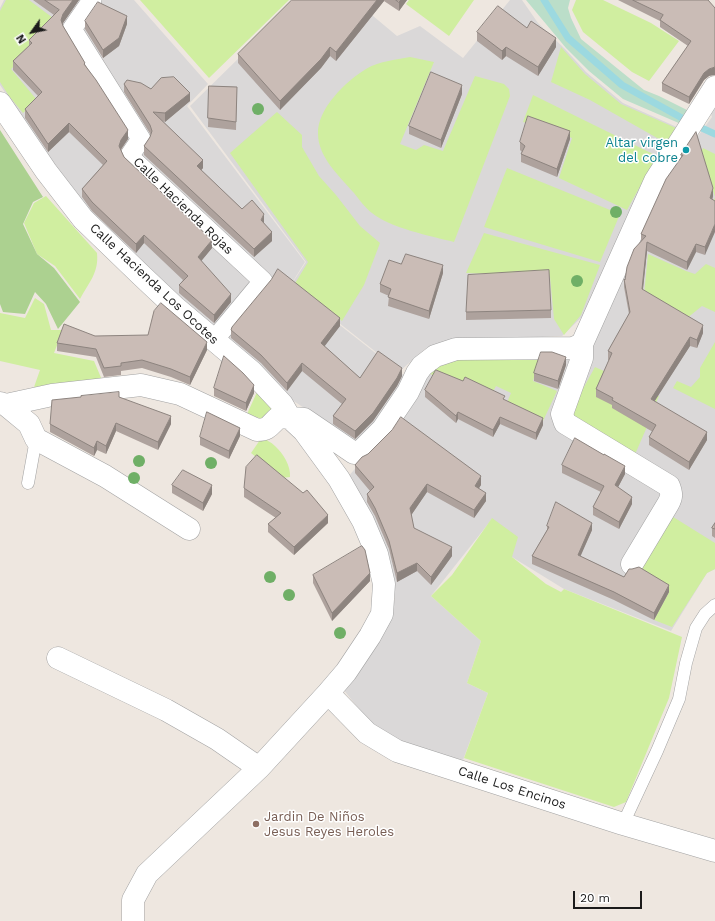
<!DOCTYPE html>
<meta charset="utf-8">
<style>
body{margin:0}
#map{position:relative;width:715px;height:921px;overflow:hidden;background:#eee7e0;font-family:"Work Sans",sans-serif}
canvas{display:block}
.north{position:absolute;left:12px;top:12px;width:40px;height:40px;-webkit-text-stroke:3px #fff;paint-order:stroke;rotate:237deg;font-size:11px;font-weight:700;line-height:16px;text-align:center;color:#1b1b1b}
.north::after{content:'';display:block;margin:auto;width:14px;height:18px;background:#1b1b1b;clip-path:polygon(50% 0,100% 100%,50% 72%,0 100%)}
.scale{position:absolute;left:573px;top:891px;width:69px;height:18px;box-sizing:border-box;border:2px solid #1b1b1b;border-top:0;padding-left:5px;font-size:12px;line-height:14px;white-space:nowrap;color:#1b1b1b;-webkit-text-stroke:3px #fff;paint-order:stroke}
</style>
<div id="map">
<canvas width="715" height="921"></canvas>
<div class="north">N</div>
<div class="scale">20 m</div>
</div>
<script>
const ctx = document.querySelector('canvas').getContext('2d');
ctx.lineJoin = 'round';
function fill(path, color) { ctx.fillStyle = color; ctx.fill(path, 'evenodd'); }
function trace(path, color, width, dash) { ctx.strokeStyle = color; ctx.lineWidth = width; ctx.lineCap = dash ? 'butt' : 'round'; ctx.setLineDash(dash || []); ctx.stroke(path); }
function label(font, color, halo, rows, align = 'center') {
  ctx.font = font + ' "Work Sans",sans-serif'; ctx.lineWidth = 3; ctx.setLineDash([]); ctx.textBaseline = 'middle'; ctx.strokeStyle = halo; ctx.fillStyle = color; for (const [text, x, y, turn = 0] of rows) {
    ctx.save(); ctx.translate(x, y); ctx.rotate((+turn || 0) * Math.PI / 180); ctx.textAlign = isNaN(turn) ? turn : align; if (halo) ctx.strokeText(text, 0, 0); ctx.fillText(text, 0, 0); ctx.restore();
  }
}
fill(new Path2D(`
 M4,0H134L208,84L187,106L305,262L290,286L406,377L356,449L327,423L286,396L221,339L80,202L0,85V8Z
 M298,0H354L397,36L420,26L463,58L510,0H522L538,23L565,49L586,72L623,103L679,128L583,316L562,336L445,342L425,349L400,371L291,285L306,262L190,106Z
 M715,98V569L707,573L671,631L564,589L512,557L492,519L431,596L481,641L467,683L488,693L463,760L401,744L374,728L343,689L384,631L395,599L394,581L346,479L370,452L427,372L591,344L658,185L696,139L712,117L709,107Z`), '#dad8d8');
fill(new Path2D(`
 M6,0H29L53,18L27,54L11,69L37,100L23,113L9,96L0,82V11Z
 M140,0H289L209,78Z
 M409,0H474L449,36L406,4Z
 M576,0H603L651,23L679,41L649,81L632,72L583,32L572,10Z
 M561,47L585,74L621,104L676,128L666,143L590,100L551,82Z
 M410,57L434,62L400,144L416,150L424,145L443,151L475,76L504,84L509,89L510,96L454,242C431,236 390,228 372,213C365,208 359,199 354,193C340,177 318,157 318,134C317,109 346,81 366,69C379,61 395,60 410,57Z
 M533,95L659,157L648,172L627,210L559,178L572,138L523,122Z
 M277,112L302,135V147L319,176L336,195L360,226L380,243L364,285L342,321L294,285L308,262L230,153Z
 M703,148L715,154V207L712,205L715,197L708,175L692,174Z
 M507,168L620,214L600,262L484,227Z
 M46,196L97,253C99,273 89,282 80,299L55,266L37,254L24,223L34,203Z
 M484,233L600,265L581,315L564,335L554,319L550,277L466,273Z
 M648,254L686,271L695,274L706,264L715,268V312L702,306L686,319L644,295Z
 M35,298L44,304L51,330H63L54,353L94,361L102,380L34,387L40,370L0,361V313L25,318Z
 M715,342V409L673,388L677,381L691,387L700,377V368Z
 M507,358L532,360L541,359L536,370L533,381L557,391L543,421L506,405L511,393L496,386L491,395L430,374L435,368L449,359Z
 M595,367L659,396L652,412L653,413L633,459L572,416L579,396Z
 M258,390L271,406V412L262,419L247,414Z
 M262,437C266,440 271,442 275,446C283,453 291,466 290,477L282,478L251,453Z
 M670,515L715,543V569L707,573L672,627L654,620L669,592L632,571Z
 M492,518L518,537L512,557L546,584L561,592L564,589L682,637L669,698L626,802L614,807L464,758L488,693L467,683L481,641L431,596L452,575Z`), '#d0eea0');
fill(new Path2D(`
 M0,130L43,197L33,202L23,224L37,254L54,268L80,302L58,329L46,304L35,292L25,314L3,312L0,304Z`), '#acd190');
fill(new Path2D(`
 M526,0H570L568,8L571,18L581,39L644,90L659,96L687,110L681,124L623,99L589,71L566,48Z`), '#bbdec9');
trace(new Path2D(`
 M544,0L568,38L622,85L691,123L715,134`), '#9cd9e0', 7);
const service = new Path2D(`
 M28,483L36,439
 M623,824L657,751L679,699L686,663L696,628L705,614L715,605`);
const pedestrian = new Path2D(`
 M92,0L72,29L141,139L130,155L133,160L263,281L214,340`);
const minor = new Path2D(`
 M0,103L46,171L83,219L142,276L176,308L252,372L282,404L290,418L304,431L339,479L363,521L377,554L384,584L382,614L370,636L346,672L328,693L259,768L147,874L133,900V921
 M582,344V358L562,414L565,423L669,486C672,494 672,497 668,504L632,564
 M0,403L6,405L52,395L141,385L180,394L257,430C270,430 270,424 279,417L304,419L354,453H359L383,429L408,392L417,373L422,366L435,356L456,349L573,348L582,344L655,181L715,87
 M6,405L29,424L36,439L105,476L189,529
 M58,658L166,710L217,739L259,768
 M328,693L367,733L397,751L623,824L715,851`);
trace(service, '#a2a2a2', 13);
trace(pedestrian, '#a2a2a2', 20);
trace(minor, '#a2a2a2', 23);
trace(service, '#fff', 12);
trace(pedestrian, '#fff', 19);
trace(minor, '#fff', 22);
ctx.fillStyle = '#6faf66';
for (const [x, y] of [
 [258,109],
 [616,212],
 [577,281],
 [139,461],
 [211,463],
 [134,478],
 [270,577],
 [289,595],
 [340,633]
]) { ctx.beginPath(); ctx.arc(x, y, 6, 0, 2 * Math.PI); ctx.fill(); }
fill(new Path2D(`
 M33,0H79L63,23V26L128,139L121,150L124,157L212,248L201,261L231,302L214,323L179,293V285L183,280L144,243L136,253L92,211L82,197V189L103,165L69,132L48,152L25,118V109L38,96L13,70V61L29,46V40L54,15Z
 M292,0H407L399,11L384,1L336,61L330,56L321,68L280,110L238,63V54Z
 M618,0H708L709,76L704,80L689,104L662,91V83L688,46L660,27V21Z
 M85,21L127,24L119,46L103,58L85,29Z
 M527,28L556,47L538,76L506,56L502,60L477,41V32Z
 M124,84L151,89L190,101L165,122L163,121L203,168L201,170L242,209L264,223L272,241L254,257L144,155V146L150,137L151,135L124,92Z
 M209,86L237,87L236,130L208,127Z
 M462,94L441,148L409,134V126Z
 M696,132L713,196L705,255L696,252L687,270L647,251L643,290L703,333L697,348L690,346L654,401L707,440L689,470L649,445V437L653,432L612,408V405L596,397V389L609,360H608V351L629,314L624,287V279L625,280L641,242V234L681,157V155Z
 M570,139L557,177L521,162V154L522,152L520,150V142Z
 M401,264L443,273L429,319L388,306L389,296L380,292V284Z
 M551,310V318L466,320V312Z
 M340,326L324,346L360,378L402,376L397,386L373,421L355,439L333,424V416L342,404L302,371L287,391L261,363L231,338V330Z
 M95,336L207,350L190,385L171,377L142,368L121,371V375L104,377L96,357L57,351V343Z
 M566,365L558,389L534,381V373Z
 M214,388L254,393L246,411L214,396Z
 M425,390L505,400L543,425L536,440L500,424L493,437L458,419L456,423L425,397Z
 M119,397L171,424L158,450L116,431L106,454L97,450L94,456L50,432V424Z
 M240,436L229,459L200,445V437Z
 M355,465L481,485L479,488L486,501L474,518L427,492L411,515L414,528L452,556L431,585L417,571L397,582L389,549L375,516L367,502V494L370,491L355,473Z
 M562,465L625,474L618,487L632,504L619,529L593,515V507L601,492L562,473Z
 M172,485L212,494L203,511L172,493Z
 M244,488L328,523L294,555L268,532V524L276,518L244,497Z
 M715,523V538L712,536V528Z
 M547,526L592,530L580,556L624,577L669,592L654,620L614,600L532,564V556L547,530Z
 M313,575L370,581L332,621L313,583Z`), '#aea29d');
fill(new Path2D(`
 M73,0H79L63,23L61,28V20L63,14Z
 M377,0H384V1L336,61V52Z
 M401,0H407L399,11V2Z
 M127,16V24L119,46L103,58V50Z
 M556,38V47L538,76V67Z
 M330,47V56L321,68L280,110V101Z
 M506,47V56L502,60V51Z
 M715,67V75L709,76L704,80L689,104V97L704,73L709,69Z
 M462,85V94L441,148V140Z
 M190,93V101L165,122V113Z
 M69,123V132L48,152V144Z
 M128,130V139L121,149L119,154V146L121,140Z
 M570,131V139L557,177V169Z
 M203,160V168L197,175V166Z
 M713,188V196L710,206V198Z
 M264,214V223L261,228V220Z
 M715,224V232L705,255V247Z
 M272,232V241L254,257V249Z
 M144,235V243L136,253V244Z
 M212,240V248L198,265V257Z
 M647,242V251L642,297V289Z
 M696,244V252L687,270V262Z
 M443,265V273L429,319V311Z
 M231,294V302L214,323V315Z
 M340,318V326L321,351V343Z
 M703,325V333L697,348V340Z
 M690,337V346L651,407V399Z
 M207,342V350L190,385V377Z
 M566,357V365L558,389V381Z
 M302,363V371L287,391V383Z
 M402,368V376L397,386L373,421L355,439V431Z
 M254,385V393L246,411V403Z
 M458,412V419L456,423V416Z
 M171,416V424L158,450V442Z
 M500,417V424L493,437V430Z
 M543,418V425L536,440V433Z
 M116,423V431L106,454V446Z
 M240,428V436L229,459V451Z
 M707,432V440L689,470V462Z
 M97,441V450L94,456V448Z
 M625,466V474L615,493V485Z
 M481,476V485L475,494V486Z
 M427,484V492L410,517V508Z
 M212,485V494L203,511V503Z
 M486,493V501L474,518V510Z
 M632,497V504L619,529V522Z
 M328,515V523L294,555V547Z
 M592,523V530L578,562V555Z
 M452,547V556L431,585V577Z
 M417,563V571L397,582V573Z
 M370,573V581L332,621V613Z
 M669,585V592L654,620V613Z`), '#8d847f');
const building = new Path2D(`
 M45,0H73L63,14L61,20L63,26L85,63L84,64L96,80L128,130L121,140L119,146L124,157L212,240L198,257L231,294L214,315L179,285L188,276L144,235L136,244L92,202L82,189L107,161L69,123L48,144L25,109L42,92L13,61L32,43L29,40L59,10Z
 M292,0H377L336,52L330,47L321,59L280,101L238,54Z
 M396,0H401L399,2Z
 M633,0H708L715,8V67L709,69L704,73L689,97L662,83L691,41L660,20L663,15Z
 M98,2L127,16L119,38L103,50L85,21Z
 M498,6L527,28L531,21L556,38L538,67L506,47L502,51L477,32Z
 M431,72L462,85L441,140L409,126Z
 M174,77L190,93L165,113L153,112L203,160L197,166L242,209L252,200L264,214L261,220L272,232L254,249L144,146L150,137L152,131L150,125L124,84L127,80L141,83L151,89L161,78Z
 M209,86L237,87L236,122L208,118Z
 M528,116L570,131L557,169L521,154L525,146L520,142Z
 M696,132L713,188L710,198L715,201V224L705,247L696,244L687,262L647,242L642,289L703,325L697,340L690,337L651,399L707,432L689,462L649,437L656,425L612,400L613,398L596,389L612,353L608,351L630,312L624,279L625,280L627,267L634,249L646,236L641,234L666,179L683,155H681Z
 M406,254L443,265L429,311L388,297L391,289L380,284L389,260L401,264Z
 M278,269L340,318L321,343L360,378L378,351L402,368L397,378L373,413L355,431L333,416L346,399L302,363L287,383L261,355L231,330L232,327L271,280Z
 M549,270L551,310L466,312L468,275Z
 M161,303L207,342L190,377L171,369L142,360L121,363V366L104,368L96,349L57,343L64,324L95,336L148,335L154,311Z
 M541,352H552L566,357L558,381L534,373Z
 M224,356L243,373L254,385L246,403L214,388Z
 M436,370L463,381L465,377L505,396L503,399L543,418L536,433L500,417L493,430L458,412L456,416L425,390Z
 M119,392V397L171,416L158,442L116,423L106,446L97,441L94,448L50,424L52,400L81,397V396Z
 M207,412L240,428L229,451L200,437Z
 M401,417L481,476L475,486L486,493L474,510L427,484L410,508L414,528L452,547L431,577L417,563L397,573L389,541L375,508L367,494L374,487L355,465L362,457L368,454L392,430Z
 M575,438L604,455V454L625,466L615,485L632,497L619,522L593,507L604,486L562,465Z
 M257,455L303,493L307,490L328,515L294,547L268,524L281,513L244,488L246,467Z
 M183,470L212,485L203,503L172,485Z
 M556,502L592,523L578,555L624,577L629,569H632L639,567L669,585L654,613L614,592L532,556L549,527L547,526Z
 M715,523V529L712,528Z
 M362,546L365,550L370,573L332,613L313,575Z`);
fill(building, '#cabcb6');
trace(building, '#8d847f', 1);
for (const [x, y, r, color] of [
 [686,150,4,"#0f9aa8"],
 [256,824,4,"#8d6e63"]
]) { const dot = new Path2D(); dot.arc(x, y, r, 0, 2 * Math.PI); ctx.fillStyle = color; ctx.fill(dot); trace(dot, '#fff', 1.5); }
label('13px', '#0d838f', '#fff', [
 ["Altar virgen",678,143],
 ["del cobre",678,158]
], 'right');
label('13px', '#1b1b1b', '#fff', [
 ["Calle Hacienda Rojas",183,206,44],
 ["Calle Hacienda Los Ocotes",154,284,43],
 ["Calle Los Encinos",512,788,18]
]);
label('13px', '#785e54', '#fff', [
 ["Jardin De Niños",264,817],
 ["Jesus Reyes Heroles",264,832]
], 'left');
</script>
